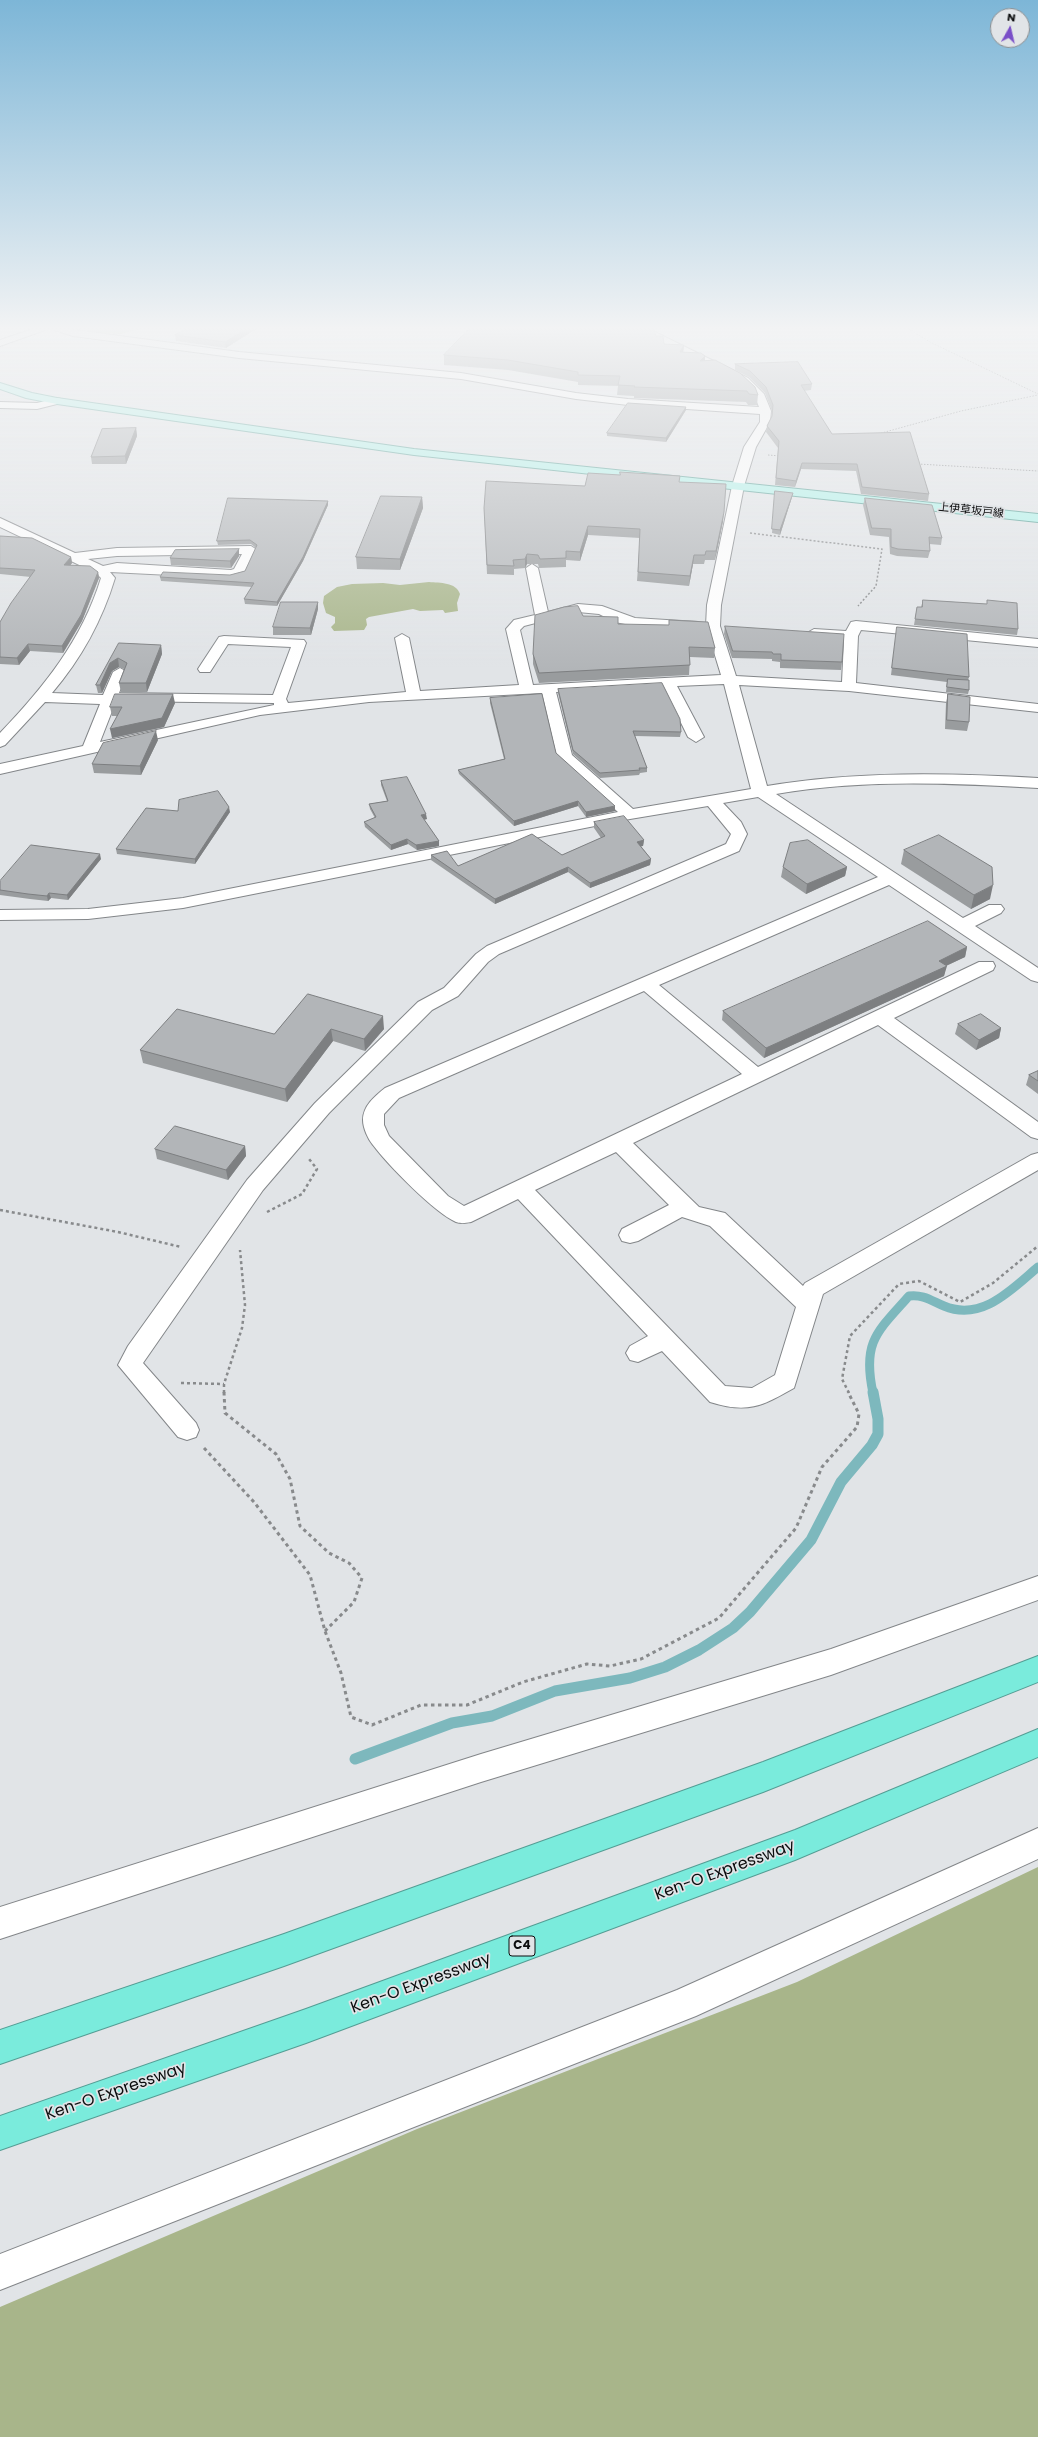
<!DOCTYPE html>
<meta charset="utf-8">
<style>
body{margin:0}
#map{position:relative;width:1038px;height:2437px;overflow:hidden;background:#e1e4e7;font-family:Poppins,sans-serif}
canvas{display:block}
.north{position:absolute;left:990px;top:8px;width:40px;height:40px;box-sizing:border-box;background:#e1e4e7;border:1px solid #8c8e90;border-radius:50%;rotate:8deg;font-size:11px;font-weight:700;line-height:16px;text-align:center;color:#0c0d0e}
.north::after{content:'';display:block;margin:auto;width:14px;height:18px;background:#7a4fc8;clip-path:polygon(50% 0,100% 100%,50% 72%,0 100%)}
</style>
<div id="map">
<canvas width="1038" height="2437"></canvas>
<div class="north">N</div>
</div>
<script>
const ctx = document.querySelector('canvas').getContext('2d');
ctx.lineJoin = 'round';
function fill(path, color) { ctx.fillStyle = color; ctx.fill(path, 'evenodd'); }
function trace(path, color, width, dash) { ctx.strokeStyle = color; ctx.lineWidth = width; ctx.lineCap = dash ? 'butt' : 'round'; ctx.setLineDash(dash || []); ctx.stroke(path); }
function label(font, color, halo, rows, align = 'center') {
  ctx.font = font + ' Poppins,"Noto Sans JP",sans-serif'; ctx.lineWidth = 3.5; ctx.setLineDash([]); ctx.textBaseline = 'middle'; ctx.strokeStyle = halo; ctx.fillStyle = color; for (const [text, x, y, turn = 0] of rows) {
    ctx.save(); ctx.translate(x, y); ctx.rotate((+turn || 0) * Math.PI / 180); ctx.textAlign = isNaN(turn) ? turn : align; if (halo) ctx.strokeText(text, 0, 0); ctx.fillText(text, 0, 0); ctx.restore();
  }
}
fill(new Path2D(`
 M92,329H141L120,334L86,332Z
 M429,582C440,583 456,582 460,594L457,603L458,611L445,613L443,610L420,611L413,609L369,617L366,619L367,625L364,630L334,631L331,627L335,623V617L326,613L323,603L324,596L337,587L352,584L383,583L400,585Z
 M1038,1867V2437H0V2307L417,2129L797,1982Z`), '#a8b58a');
trace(new Path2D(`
 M873,1393C862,1342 877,1332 909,1296C923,1294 932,1301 944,1306C982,1322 1012,1289 1038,1267`), '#7db8bd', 9);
trace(new Path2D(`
 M355,1759L452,1723L492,1716L555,1691L630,1678L665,1667L699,1650L733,1628L750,1612L811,1540L841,1482L872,1445L878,1434V1419L873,1392`), '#7db8bd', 11);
const minor = new Path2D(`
 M33,329H48L0,346V340Z
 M51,329H68L239,352L461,373L576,393L628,399L759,407L755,397L740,382L636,329H649L748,378L764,394L771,411L770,422L756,447L744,486L721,605L720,626L736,676L842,682L844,640L814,637L807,633L814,629L846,631L851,622L856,621L1038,639V647L861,630L858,636L856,683L1038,704V712L849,691L739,685L767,786C857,771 947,773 1038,778V788C950,783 863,779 776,794L963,918L989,905H1001L1004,909L1001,913L975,926L1038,968V982L1031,980L889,885L659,985L758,1067L979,962H993L995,966L993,970L894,1018L1038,1122V1139L1031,1137L878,1025L633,1143L699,1207L725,1213L803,1286L805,1283L1031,1155L1038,1153V1170L823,1294L794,1388C762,1406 748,1414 710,1402L662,1351L638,1362L630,1360L626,1353L630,1346L648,1336L518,1199L471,1222C465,1223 462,1224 456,1222C435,1213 388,1165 373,1145C368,1139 363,1128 363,1120C363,1106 375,1096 385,1088L878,877L758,797L723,803L741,822L747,834L739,851L499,954L488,962L458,996L432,1010L329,1113L263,1190L143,1363L196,1423L199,1430L196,1437L187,1440L178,1437L118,1365L128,1346L247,1180L315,1103L418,1002L444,988L476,954L487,946L726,844L731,834L708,806L630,819L183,908L88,919L0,920V910L88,909L183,898L618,812L557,757L542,693L369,702L260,715L0,774V764L83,746L100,704L45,702L5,745L0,747V733C44,687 82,640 101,578L96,573L0,527V518L75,553L117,548L251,546L257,550L244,575L231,578L110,572L115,578C102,621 81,659 52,693L103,695L113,672L120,668L127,672L119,693L273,695L291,647L228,644L210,672H200L198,669L219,637L224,636L304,640L306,643L286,699L288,703L406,692L395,638L402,634L409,638L420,691L519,685L506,629L514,620L535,615L526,568L532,564L538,568L548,612L578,604L602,606L635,618L698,622L705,626L698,630L635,626L615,622L599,614L578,612L524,626L520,630L533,685L721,675L706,626L707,605L732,486L744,447L760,422V414L628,405L576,399L461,379L239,358L73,336ZM242,554L234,569L231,570L117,563L103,566L88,559L117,556ZM724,684L751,789L633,809L572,755L556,692L663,686L688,737L696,742L704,737L677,686ZM116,701L274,703V705L100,742ZM644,991L742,1074L464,1206L448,1196L389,1136L384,1125V1114L399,1098ZM616,1152L669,1205L622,1229L619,1235L622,1241L630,1243L638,1241L682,1217L710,1226L796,1307L775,1375L752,1388L725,1386L535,1190Z
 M57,398L61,399V403L37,409L0,408V402L37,403Z
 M1038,1576V1600L831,1675L481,1782L0,1939V1907L481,1754L831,1649Z
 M1038,1828V1859L696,2016L0,2290V2254L677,1990Z`);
const major = new Path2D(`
 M0,383L32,393L57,398L414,449L1038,514V522L414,455L57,404L26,398L0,389Z`);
const highway = new Path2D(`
 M1038,1656V1682L763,1792L284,1966L0,2064V2030L284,1934L763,1762Z
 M1038,1729V1757L795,1860L306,2043L0,2150V2116L306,2009L795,1830Z`);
trace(minor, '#838689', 2);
trace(major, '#549d94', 2);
trace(highway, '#549d94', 2);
trace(new Path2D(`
 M909,329L930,342L1038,394
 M878,434L961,411L1038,395
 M768,455L781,456
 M918,464L1038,471`), '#888a8c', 1, [1.5, 1.5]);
trace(new Path2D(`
 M750,533L882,549L876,586L858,606`), '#888a8c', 1.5, [2, 2]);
trace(new Path2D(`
 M0,1210L118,1232L181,1247
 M267,1212L302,1194L317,1169L309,1159
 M181,1383L224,1384
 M224,1393V1384L242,1328L245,1305L240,1250
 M849,1393L842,1379L850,1336L899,1284L919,1281L960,1302L993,1283L1038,1246`), '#888a8c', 2.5, [3, 3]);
trace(new Path2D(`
 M224,1392L225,1413L276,1454L290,1479L300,1526L329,1553L349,1563L362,1578L354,1602L325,1631
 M204,1448L254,1502L310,1575L325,1631L341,1673L351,1717L372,1725L421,1705H467L523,1682L587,1664L610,1666L641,1659L719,1618L796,1528L822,1467L857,1427L859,1414L848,1392`), '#888a8c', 3, [3.5, 3.5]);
fill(minor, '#fff');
fill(major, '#aff3ea');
fill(highway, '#7aebdc');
fill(new Path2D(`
 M186,329H256L226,348L176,341L175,335Z
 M656,336L664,344L684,345L683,352L705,356V361L758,395L757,405H748L746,402L634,398V396L617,395L618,386L578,385V382L508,370L444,365V355Z
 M735,364L812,384L811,390L804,391L832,434L929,494L928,501L861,494L856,471L801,469L795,487L775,485L778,448L766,432L767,426L772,417V411L765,393L749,377L735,370Z
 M686,410L666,442L607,436V433Z
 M136,428L137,436L126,464H92L91,457Z
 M585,486L723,521L715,560H705L704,564H693L689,586L637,581L640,538L588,535L580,561L566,560V567L539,568L538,564H527L525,568L514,569V575L487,574L484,508Z
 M775,491L792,497L780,535L772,533Z
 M422,497L423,508L400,570L357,569L356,557Z
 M865,498L942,538L941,545L929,544L930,551L928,558L897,556L890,554L889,537L870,535L863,505Z
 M328,501V505L303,561L277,606L245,604L244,599L252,587L161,581L160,577L230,575L245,571L256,548L251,544L218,545L217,541Z
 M0,536L71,557L72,563L70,565L98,572L99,578L82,621L63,653L30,651L19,665L0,664V622L31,577L0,574Z
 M239,549V556L231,568L171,565L170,558Z
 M923,600L987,604V600L1018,629L1017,635L914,625L917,607H921Z
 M318,602V609L311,635H273V627Z
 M583,616L618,624L715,648L714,658L690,657L689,675L539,683L533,664V654Z
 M725,626L842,662L841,670L780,668V662L772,661V659L732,658L724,634Z
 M897,627L969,677L968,680L969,690L968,694L946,692L947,682L891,675Z
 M119,643L161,645L162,654L147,692H121L119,683L124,669L119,667L112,671L102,693H98L96,685Z
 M558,689L681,732L680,737L635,736L647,768V772L640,773L639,775L600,778L573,754L558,693Z
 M948,694L969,722L967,731L945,729L946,703Z
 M490,698L556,753L615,811L586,817L578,806L514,826L459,774L458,770L504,759L490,703Z
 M175,703L164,727L112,738L117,716H112L110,707Z
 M158,740L141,775L94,773L92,764Z
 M381,781L427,819L424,820L439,841V846L417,850L408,844L391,850L365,827L364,822L375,818L370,809L369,804L387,801L381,785Z
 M178,811L230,812L195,864L117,854L116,849Z
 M594,822L644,840L643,846H641L651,859L650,865L590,888L568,872L495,904L431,860V855L458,866L562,855L601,838L594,828Z
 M904,850L990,899L971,909L901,864Z
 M101,859L68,900L51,898L48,901L30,899L0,895V881Z
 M783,867H847L845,876L806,894L781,877Z
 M967,947L965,957L946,966L944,976L764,1058L722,1020L723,1011Z
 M308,994L384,1029L365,1051L333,1041L287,1102L143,1063L140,1050L274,1034Z
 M958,1024L1001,1028L999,1038L976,1050L955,1034Z
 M1038,1071V1094L1026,1085L1029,1075Z
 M245,1146L246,1156L228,1180L157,1159L155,1149Z`), '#999c9e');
fill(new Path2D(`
 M246,329H256L226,348L225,342Z
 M684,345L683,355L680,352Z
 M705,356V366L700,361Z
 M686,407V410L666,442V438Z
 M136,428L137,436L126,464L125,456Z
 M802,463L801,469L795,487L796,481Z
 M793,493L792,497L780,535V530Z
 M422,497L423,508L400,570V559Z
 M328,501V505L303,561L277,606V602Z
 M724,512L723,521L715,560L716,551Z
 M588,526V535L580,561V552Z
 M239,549V556L231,568L230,561Z
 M527,554V564L525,568V559Z
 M694,555L693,564L689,586L690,576Z
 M71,557L72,563L66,571L64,565Z
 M98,572L99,578L82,621L63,653L62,646Z
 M318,602V609L311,635L310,628Z
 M28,644L30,651L19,665L17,658Z
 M161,645L162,654L147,692L146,683Z
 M118,658L119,667L112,671L102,693L100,685L110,663Z
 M173,694L175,703L164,727L112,738L110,729Z
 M156,731L158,740L141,775L140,766Z
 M578,801V806L514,826V821Z
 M615,806V811L586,817V812Z
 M229,807L230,812L195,864V859Z
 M426,814L427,819L421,820V815Z
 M407,839L408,844L391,850V845Z
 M644,840L643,846L637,847V842Z
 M439,841V846L417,850L416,845Z
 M100,854L101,859L68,900L67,895Z
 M651,859L650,865L590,888V883Z
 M568,867V872L495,904V899Z
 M847,867L845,876L806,894L807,884Z
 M993,885L990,899L971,909L974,895Z
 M49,893L51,898L48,901L47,896Z
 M967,947L965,957L937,970L939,961Z
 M947,966L944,976L764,1058L766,1048Z
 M383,1016L384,1029L365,1051L364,1039Z
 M1001,1028L999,1038L976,1050L979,1040Z
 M331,1029L333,1041L287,1102L285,1089Z
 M245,1146L246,1156L228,1180L226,1170Z`), '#7d7f81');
const building = new Path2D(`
 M186,329H246L225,342L175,335Z
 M469,329H653L654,330L656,336H663L664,344L684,345L680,352L701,353L705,356L700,361L715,360L740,373L755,387L758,395L749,394L747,391L634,387L635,386L618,385L620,376L578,375V372L508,360L444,355Z
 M798,362L812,384L801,385L832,434L910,432L929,494L862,487L857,464L802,463L796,481L776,478L779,441L767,426L772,416L773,405L766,387L750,371L735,364Z
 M628,403L686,407L666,438L607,433Z
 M136,428L125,456L91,457L102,429Z
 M620,472L680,476L679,482L726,484L724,512L716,551H706L705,555H694L690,576L638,572L640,529L588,526L580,552L566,551V558L540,559L538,555L527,554L525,559L513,560L514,566L487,565L484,508L486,481L585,486L588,473L620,475Z
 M775,491L793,493L780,530L772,529Z
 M381,496L422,497L400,559L356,557Z
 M228,498L328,501L303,557L277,602L244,599L254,583L160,577L163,572L230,575L245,571L257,545L250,540L217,541Z
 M865,498L932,505L942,538L929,537L930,551L898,549L891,547V529L872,528Z
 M0,536L32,538L71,557L64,565L90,566L98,572L81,615L62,646L28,644L17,658L0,657V622L11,603L35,570L0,568Z
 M239,549L230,561L170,558L175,550Z
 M923,600L987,604V600L1017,603L1018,629L915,619L917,607H922Z
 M281,602H318L310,628L273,627Z
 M578,606L583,616L618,617V624L669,625V620L708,622L715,648L689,647L690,665L539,673L533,654L535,615L564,607Z
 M725,626L844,634L842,662L781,660V654H773L772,652L733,651Z
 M897,627L967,634L969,677L892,668Z
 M119,643L161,645L146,683H119L127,663L118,658L110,663L100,685H96Z
 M948,679L969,680V690L947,687Z
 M662,683L680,719L681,732L633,731L647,768H639L640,770L600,773L573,750L558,689Z
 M115,694H173L162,718L110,729L122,707H110Z
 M542,694L556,753L615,806L586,812L578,801L514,821L458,770L505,759L490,698Z
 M948,694L970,697L969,722L947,720Z
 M156,731L140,766L92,764L103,743Z
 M407,777L426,814L421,815L439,841L416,845L407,839L391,845L364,822L376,817L369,804L388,801L381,781Z
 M218,791L229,807L195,859L116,849L146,808L178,811L179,800Z
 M624,816L644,840L637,842L651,859L590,883L568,867L495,899L431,855L447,851L458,866L532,834L562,855L605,836L594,822Z
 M939,835L992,867L993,885L974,895L904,850Z
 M808,840L847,867L807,884L783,867L790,843Z
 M31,845L100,854L67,895L49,893L47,896L28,894L0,890V881Z
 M928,921L967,947L939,961L947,966L766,1048L723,1011Z
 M308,994L383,1016L364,1039L331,1029L285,1089L140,1050L177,1009L274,1034Z
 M981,1014L1001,1028L979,1040L958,1024Z
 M1038,1071V1081L1029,1075Z
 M175,1126L245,1146L226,1170L155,1149Z`);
fill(building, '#b2b5b8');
trace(building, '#7d7f81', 1);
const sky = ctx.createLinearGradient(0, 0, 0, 670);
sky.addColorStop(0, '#7db6d7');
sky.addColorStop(0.49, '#f2f3f4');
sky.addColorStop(1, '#f2f3f400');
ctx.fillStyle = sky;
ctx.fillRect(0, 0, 1038, 670);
label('11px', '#0c0d0e', '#e1e4e7', [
 ["上伊草坂戸線",971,511,6]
]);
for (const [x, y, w] of [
 [522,1946,26]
]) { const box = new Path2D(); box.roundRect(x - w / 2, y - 10, w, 20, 3); ctx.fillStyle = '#e1e4e7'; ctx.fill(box); trace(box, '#0c0d0e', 1); }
label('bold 12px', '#0c0d0e', null, [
 ["C4",522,1946]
]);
label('16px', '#0c0d0e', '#e1e4e7', [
 ["Ken-O Expressway",725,1871,-20],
 ["Ken-O Expressway",421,1984,-20],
 ["Ken-O Expressway",116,2092,-19]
]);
</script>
